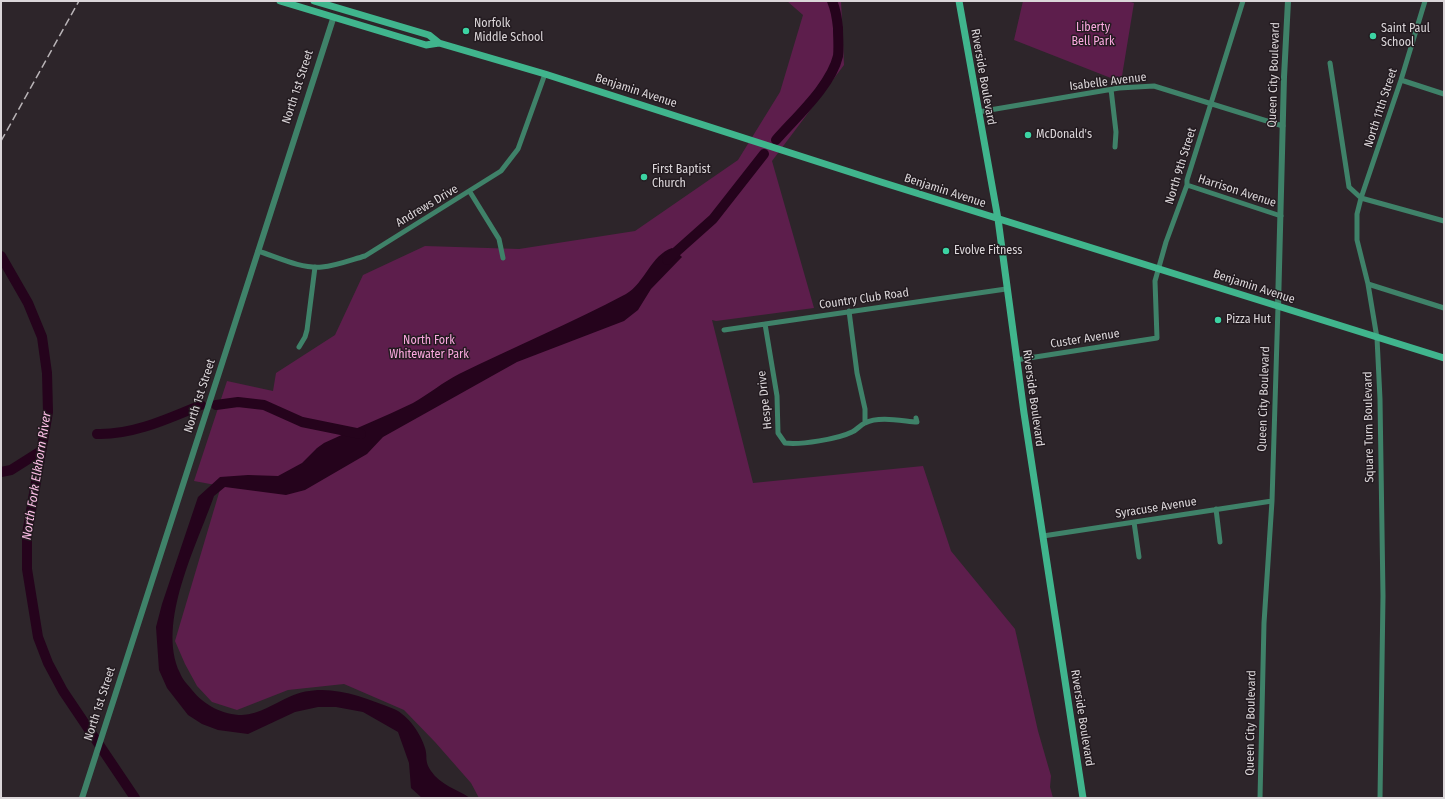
<!DOCTYPE html>
<style>
body{margin:0}
#map{position:relative;width:1445px;height:799px;overflow:hidden;background:#2d252a;font-family:"Fira Sans Condensed",sans-serif}
canvas{display:block}
.frame{position:absolute;inset:0;border:2px solid #dbd6d9;pointer-events:none}
</style>
<div id="map">
<canvas width="1445" height="799"></canvas>
<div class="frame"></div>
</div>
<script>
const ctx = document.querySelector('canvas').getContext('2d');
ctx.lineJoin = 'round';
function fill(path, color) { ctx.fillStyle = color; ctx.fill(path, 'evenodd'); }
function trace(path, color, width, dash) { ctx.strokeStyle = color; ctx.lineWidth = width; ctx.lineCap = dash ? 'butt' : 'round'; ctx.setLineDash(dash || []); ctx.stroke(path); }
function label(font, color, halo, rows, align = 'center') {
  ctx.font = font + ' "Fira Sans Condensed",sans-serif'; ctx.lineWidth = 3; ctx.setLineDash([]); ctx.textBaseline = 'middle'; ctx.strokeStyle = halo; ctx.fillStyle = color; for (const [text, x, y, turn = 0] of rows) {
    ctx.save(); ctx.translate(x, y); ctx.rotate((+turn || 0) * Math.PI / 180); ctx.textAlign = isNaN(turn) ? turn : align; if (halo) ctx.strokeText(text, 0, 0); ctx.fillText(text, 0, 0); ctx.restore();
  }
}
fill(new Path2D(`
 M787,1H841L844,65L772,161L814,308L716,321L712,320L753,483L923,466L951,551L1015,629L1038,731L1051,776L1050,787L1053,798H479L471,783L435,742L404,710L344,684L288,690L237,710L212,702L197,686L185,664L175,641L221,486L194,481L227,381L273,391L276,373L335,335L363,275L425,246L519,249L635,231L738,160L780,92L803,15Z
 M1023,1H1127L1134,3L1121,82L1014,40Z`), '#5d1e4c');
fill(new Path2D(`
 M672,248L682,257L651,289L638,310L624,321L517,362L383,437L367,454L305,490L286,495L225,487L214,496C197,545 156,623 180,673C182,679 188,685 192,690C204,705 223,715 242,715C260,714 273,704 289,697C324,681 360,696 394,709C408,715 421,734 425,748C428,758 424,760 431,771C440,785 457,789 470,798H422L411,788L409,763L398,732L363,712L336,707H318L295,712L248,734L218,730L202,724L188,715L167,688L159,670L156,627L162,604L198,497L220,477L248,475L278,476L302,463L317,448L324,443C354,429 384,417 413,403C429,394 443,382 459,374C514,347 571,323 626,294C645,283 651,255 672,248Z`), '#25031c');
trace(new Path2D(`
 M776,140C796,117 831,86 838,56C839,47 838,37 838,28C837,18 836,10 832,1
 M1,256L28,303L42,337L47,373L48,412L27,534V569L38,637L48,663L63,691L135,798
 M667,260L713,219L764,154
 M216,405L238,402L264,405L302,422L361,434
 M97,434C133,435 167,419 201,405
 M1,472L11,470L41,451`), '#25031c', 10);
trace(new Path2D(`
 M1425,1L1401,80L1361,198L1444,221
 M1330,63L1349,187L1361,198L1357,214V240L1368,284L1377,338L1380,399L1383,596L1380,798
 M1401,80L1444,94
 M1111,89L1116,132L1115,147
 M978,112L1119,88L1154,86L1283,126
 M1187,185L1281,216
 M470,192L499,239L503,258
 M258,251C277,257 301,269 322,267C336,266 351,260 365,256L501,171L518,149L545,74
 M1368,284L1444,308
 M849,311L857,373L865,409V423
 M765,324L777,396L778,433L785,443C801,445 838,439 852,432C857,430 860,425 865,423C879,416 902,421 917,422L916,418
 M724,330L1006,289
 M299,347L305,337L307,330L315,267
 M1016,360L1157,338L1155,281L1166,242L1187,185V180L1243,1
 M1216,509L1220,542
 M1134,522L1139,557
 M1043,536L1272,501
 M1260,798L1264,623L1272,501L1278,306`), '#3f8269', 5);
trace(new Path2D(`
 M1278,306L1284,77L1288,1
 M82,798L333,19`), '#3f8269', 6);
trace(new Path2D(`
 M280,1L426,45L439,43
 M314,1L429,35L439,43L545,74L881,182L1444,358
 M959,1L998,219L1024,413L1083,798`), '#40b58d', 7);
trace(new Path2D(`
 M1,141L79,1`), '#b9b4b7', 1.5, [8, 4]);
for (const [x, y, r, color] of [
 [466,31,4,"#3cd4a3"],
 [1373,36,4,"#3cd4a3"],
 [1028,135,4,"#3cd4a3"],
 [644,177,4,"#3cd4a3"],
 [946,251,4,"#3cd4a3"],
 [1218,320,4,"#3cd4a3"]
]) { const dot = new Path2D(); dot.arc(x, y, r, 0, 2 * Math.PI); ctx.fillStyle = color; ctx.fill(dot); trace(dot, '#231b20', 1.5); }
label('12px', '#dbd6d9', '#231b20', [
 ["Norfolk",474,24],
 ["Middle School",474,38],
 ["Saint Paul",1381,29],
 ["School",1381,43],
 ["McDonald's",1036,135],
 ["First Baptist",652,170],
 ["Church",652,184],
 ["Evolve Fitness",954,251],
 ["Pizza Hut",1226,320]
], 'left');
label('12px', '#faa9df', '#231b20', [
 ["Liberty",1093,28],
 ["Bell Park",1093,42],
 ["North Fork",429,341],
 ["Whitewater Park",429,355]
]);
label('12px', '#dbd6d9', '#231b20', [
 ["Queen City Boulevard",1274,75,-88],
 ["Riverside Boulevard",983,77,80],
 ["Isabelle Avenue",1108,82,-7],
 ["North 1st Street",298,87,-72],
 ["Benjamin Avenue",636,91,18],
 ["North 11th Street",1381,108,-72],
 ["North 9th Street",1181,166,-73],
 ["Benjamin Avenue",945,191,18],
 ["Harrison Avenue",1237,191,18],
 ["Andrews Drive",427,206,-31],
 ["Benjamin Avenue",1254,287,18],
 ["Country Club Road",864,299,-8],
 ["Custer Avenue",1085,339,-9],
 ["North 1st Street",200,396,-72],
 ["Riverside Boulevard",1033,398,82],
 ["Queen City Boulevard",1264,399,-88],
 ["Hespe Drive",765,400,-96],
 ["Square Turn Boulevard",1369,427,-91],
 ["Syracuse Avenue",1156,508,-9],
 ["North 1st Street",100,704,-72],
 ["Riverside Boulevard",1082,718,81],
 ["Queen City Boulevard",1251,723,-89]
]);
label('italic 13px', '#fcbee6', '#231b20', [
 ["North Fork Elkhorn River",37,476,-81]
]);
</script>
